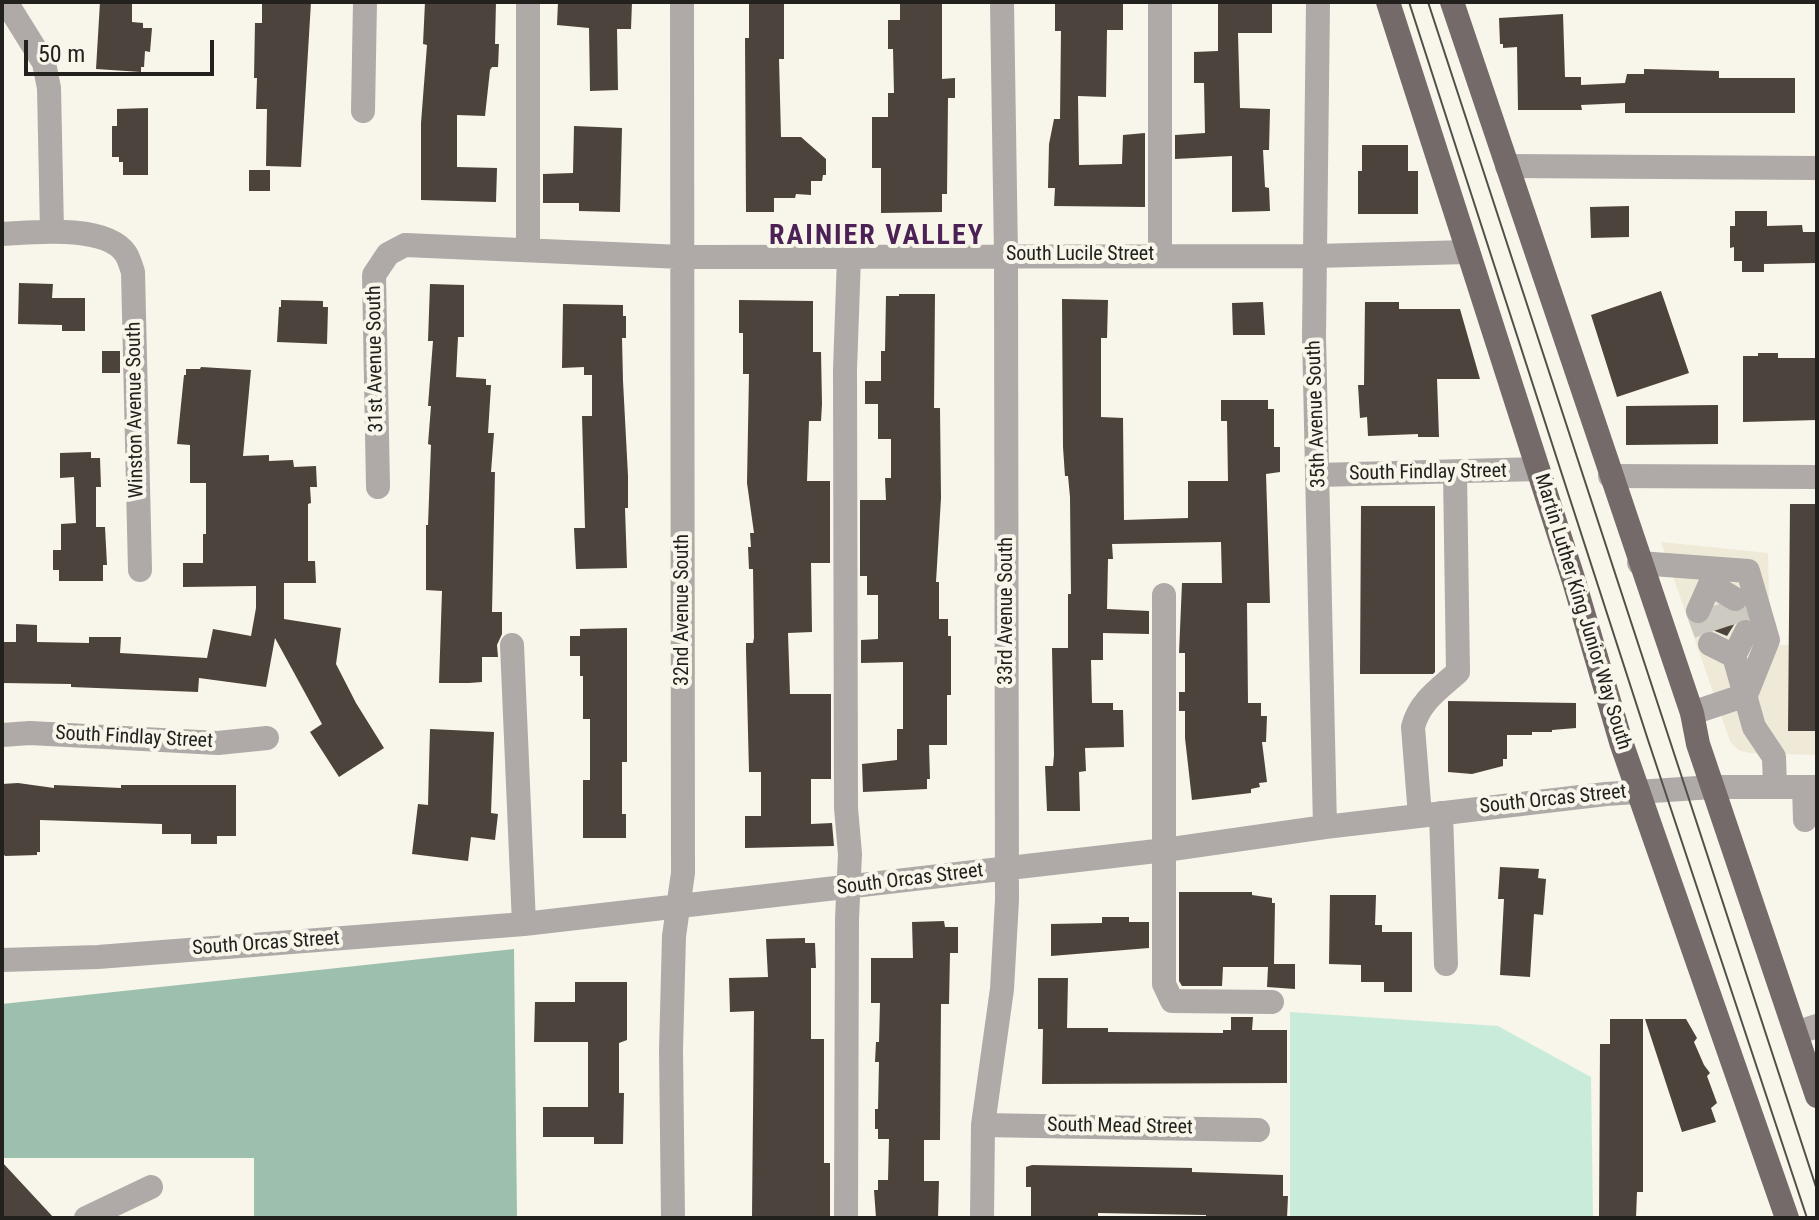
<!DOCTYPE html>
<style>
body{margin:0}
#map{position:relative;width:1819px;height:1220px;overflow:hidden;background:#f8f5ea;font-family:"Roboto Condensed",sans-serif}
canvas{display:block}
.frame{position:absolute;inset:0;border:4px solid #22211d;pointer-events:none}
.scale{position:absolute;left:24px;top:40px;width:190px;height:36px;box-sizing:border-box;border:4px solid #22211d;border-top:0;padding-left:10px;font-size:24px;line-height:28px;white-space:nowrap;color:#22211d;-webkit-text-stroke:6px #f8f5ea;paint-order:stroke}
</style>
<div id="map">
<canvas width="1819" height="1220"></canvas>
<div class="frame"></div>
<div class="scale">50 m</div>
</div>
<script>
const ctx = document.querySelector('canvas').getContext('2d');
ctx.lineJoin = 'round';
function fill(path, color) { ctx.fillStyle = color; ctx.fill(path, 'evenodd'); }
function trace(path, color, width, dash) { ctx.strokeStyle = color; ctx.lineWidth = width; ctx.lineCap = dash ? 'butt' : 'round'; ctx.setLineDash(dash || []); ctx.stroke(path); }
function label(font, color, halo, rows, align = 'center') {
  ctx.font = font + ' "Roboto Condensed",sans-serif'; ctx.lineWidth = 8; ctx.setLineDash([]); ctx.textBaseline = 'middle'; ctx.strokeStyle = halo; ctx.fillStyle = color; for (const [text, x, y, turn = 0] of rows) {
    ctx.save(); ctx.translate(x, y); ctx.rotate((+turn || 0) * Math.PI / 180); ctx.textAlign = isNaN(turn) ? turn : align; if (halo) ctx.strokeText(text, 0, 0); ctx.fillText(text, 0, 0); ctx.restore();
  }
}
fill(new Path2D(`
 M1661,542L1768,553L1770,645H1817V755L1749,753L1738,750L1730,741Z`), '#eeead7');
fill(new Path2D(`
 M1290,1012L1498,1026L1591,1077L1593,1218H1290Z`), '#c9ecda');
fill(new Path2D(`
 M514,949L517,1218H254V1158H2V1004Z`), '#9dbfae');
fill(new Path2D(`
 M100,2H132V22L143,23V28H152L150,52L145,51L144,67H141V72L96,69Z
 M262,2H311L301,167L266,166L267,109H256L257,78H254L255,23H262Z
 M425,2H496L495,44H499L498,67H492L490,70L485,116L457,115V167L497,168L496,202L421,200V123L427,45L423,44Z
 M558,2H632L631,29H617L618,90L590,91L589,28L557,25Z
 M749,2H784V59H779L781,137H801L826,159V175H823L822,181H811V195L796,194L795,198H774V212H746L745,38H749Z
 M900,2H942V79L955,78V98H948L947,194H942V212L881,213V168H872V117H888V93H894L893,49H888V20H900Z
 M1055,2H1123V30H1107L1106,97L1078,96L1079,165L1122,164L1123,135L1145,133V207L1054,206L1055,188H1048L1049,144L1054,119H1060L1061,31H1055Z
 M1218,2H1272V33H1238L1240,108L1270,109L1269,150H1263L1265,187L1269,188L1270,211L1232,212V156L1175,159V135L1205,133L1204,83H1194V52L1218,51Z
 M1563,14L1565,77H1581V85L1625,83L1627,74H1644V69L1719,71V78H1795V113H1625V103L1581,105L1582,110H1518L1517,47L1503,48V44H1500L1499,18Z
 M148,108V175H123V162H119V157H112V126H117V109Z
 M574,126L622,128L620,212L579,211V203H543V174L573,173Z
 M1362,145H1408V171H1418V214H1358V171H1362Z
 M249,170H270V191H249Z
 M1629,206V237L1591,238L1590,207Z
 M1735,211H1767V226L1802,225L1803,232H1817V263L1764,264V272H1742V261H1734V247L1730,248V226H1735Z
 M19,283L53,284L52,298H85V331H62V325L18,324Z
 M430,284L464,285V337H458L456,377L486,379V385H491L488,433H494L491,472H495L492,612H502V634L497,645L498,657H482V682L469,683H439L442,591L426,590V525H428L431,445L428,444L431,406H428L433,341H428Z
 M1661,291L1689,373L1617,397L1591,315Z
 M899,294H935L934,408H940L941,498L936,582H939V619H948V636H951V695H947V745H929L930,779H927V789L863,792L862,764L897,760V729H903V662L861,663V640L878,639V595H867V576H860V500H886L885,478H891V439H878V404H865V381H881V351H885L886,296H899Z
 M1062,299L1108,300L1107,338H1101V417L1123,418L1124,520L1188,518V481H1228L1227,421H1221V400H1268V409H1274V447H1280V472L1266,474L1270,603H1247L1248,703H1261V716H1267L1266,742H1262L1267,782L1259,783L1260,787L1251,789V793L1192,800L1185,738V711H1179V692H1185V653H1179L1182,583H1222L1221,542L1112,544L1113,559H1108L1107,609L1149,611V634L1103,633V660H1091L1092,703H1113V710H1123L1124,747L1085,748L1086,771L1079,772L1080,811H1047L1045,766H1053L1054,755L1052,648H1068V594H1071L1070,497L1068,476H1065L1063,447Z
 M281,300L323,301V307H328L327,344L277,342L279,307H281Z
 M739,300L813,301V352H821L822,404L821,421H809L807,481H830V563H811L812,632L788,633L790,694H831V779H811V824L832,823L834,846L745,848V816H761V772H749L746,651V643H753L754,638L753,569H749L748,547H751L750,533H754L747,483L749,374H743V333H739Z
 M1263,302L1265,335H1233L1232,303Z
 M1365,302H1399V309H1460L1480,379H1437L1439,437H1418V434L1368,436L1367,417L1360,418L1358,385H1364Z
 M563,304L623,305V316H626V338H622L623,381L628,476V508H625L627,568L576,569L574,528H585L582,416H592V375H584V367L562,368Z
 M102,351H120V373H102Z
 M1758,353H1778V358H1817V420L1743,422V356H1758Z
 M201,367L251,370L243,456L269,455V461L293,460L294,467L316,466L317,487H310L311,503L308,504V561H315L316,583H284V619L341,628L336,664L356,703L384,748L339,777L310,732L322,724L275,638L266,687L199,678L198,692L71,687V684L2,683V642H16V624L37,625V642L89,643V637H121L120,653L207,658L213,629L251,636L256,608V586L183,587V563H203V534H206V483H190V445L177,444L184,375H186V369H200Z
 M1718,405V444L1626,445V406Z
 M91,452V458H100L101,487H96V527H105L107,565H103V581H59V570H53V550H61V524L76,523L74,477L60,478V453Z
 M1790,504H1817V731H1788Z
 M1361,506H1435V672L1433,674H1360Z
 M1717,606L1734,614L1744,611L1746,617L1737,620L1727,636L1710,629L1700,634L1697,626L1707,623Z
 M627,628V762H622V814H626V838H583V780H590V719H583V676H580V656H570V636H580V629Z
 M1448,701L1576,703V728L1552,730V732H1532V735H1507V759H1503V766L1472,774L1448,772Z
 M430,729L494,732L491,813L498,814L495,840L471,837L468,861L412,854L418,804L428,805Z
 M18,783L54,788V785L121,788V785H236V836H217V844H191V834H162V824L40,820V852H37V855L5,856L2,852V784Z
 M1500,867L1539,869L1538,878L1546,879L1543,915L1534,914L1530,977L1500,975L1504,899H1498Z
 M1179,892H1252V895L1272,898V903H1275L1274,964H1295V989L1267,987L1268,967H1223L1222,986H1182L1179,981Z
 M1330,895H1376L1375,925H1382V932H1412V992H1384V982H1361V965L1329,964Z
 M1102,917H1129V922H1149V948L1051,956V924L1102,923Z
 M944,921L945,927H958V953H950L949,1004H941L940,1140H924V1181H939L938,1218H876L874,1190H878V1180H888L889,1139H878V1129H875V1109H878L879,1062H875L876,1042H879L880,1003H871V958H913L912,922Z
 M805,938V943H815L816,968H811V1039H824V1163H830V1218H759L752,1216L754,1011L730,1012L729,978L768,977L766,939Z
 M1038,978H1068L1067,1028H1108V1032L1223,1033V1030H1231V1017H1253L1252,1030H1287V1083L1042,1084L1043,1029H1038Z
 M575,982H627V1040L619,1043V1093H624L623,1144H594V1137H543V1107H588V1042H534L535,1002H575Z
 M1610,1019H1643V1192H1637L1636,1218H1599L1600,1044H1610Z
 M1645,1019H1686L1697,1038L1694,1042L1704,1065L1710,1073L1707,1076L1717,1103L1711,1108L1716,1122L1682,1132Z
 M2,1162L54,1218H2Z
 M1032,1165L1192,1168V1172L1283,1175V1196H1288L1287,1218H1206V1215L1098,1213V1218L1031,1217V1187H1026V1167Z`), '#4b433c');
trace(new Path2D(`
 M1735,599L1746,632
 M1716,605L1727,638
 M1698,611L1710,644`), '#cdcbc1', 24, [24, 12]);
trace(new Path2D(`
 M6,2L44,63L49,88L52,231
 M1318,2L1314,336L1325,827
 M363,111L365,2
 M1507,166L1817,168
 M2,234C33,232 107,224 126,254C129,259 131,266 133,272L140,570
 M528,249V2
 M1160,255V2
 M1319,475L1538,469
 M1610,476L1817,477
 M378,487L374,275L388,254L405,245L682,257L1315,256L1468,252
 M1639,563L1748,571L1768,640L1746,695L1692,713
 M1164,595V984L1172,1001L1272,1002
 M1698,611L1710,584L1735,599
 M1746,632L1734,656L1754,727L1774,757L1775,787
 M1710,644L1734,656
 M512,645L524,924
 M2,735L30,733L218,743L267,738
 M1804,787L1805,820
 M1441,813L1446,964
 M1420,816L1413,727C1419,702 1439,689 1458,672L1455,473
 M2,960L98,957L524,924L1165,850L1325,827L1606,794L1713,787H1817
 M1796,1033L1817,1026
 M983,1125L1258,1130
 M86,1218L151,1187
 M673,1218L671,1050L674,936L683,873L682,2
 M846,1218L847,919L850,854L846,808L845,370L849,257
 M982,1218L983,1125L1002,989L1007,900L1006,255L1002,2`), '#afa9a8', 24);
trace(new Path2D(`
 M1388,2L1573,578L1621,742L1787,1218
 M1452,2L1692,713L1698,744L1817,1096`), '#746a69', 24);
trace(new Path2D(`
 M1409,2L1648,740L1807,1218
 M1428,2L1817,1190`), '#504f49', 2);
label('20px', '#22211d', '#f8f5ea', [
 ["South Lucile Street",1080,255],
 ["31st Avenue South",376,359,-91],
 ["Winston Avenue South",136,410,-91],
 ["35th Avenue South",1317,414,-92],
 ["South Findlay Street",1428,473,-1],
 ["32nd Avenue South",683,610,-90],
 ["33rd Avenue South",1007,611,-90],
 ["Martin Luther King Junior Way South",1582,612,73],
 ["South Findlay Street",134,738,3],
 ["South Orcas Street",1553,800,-6],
 ["South Orcas Street",910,880,-7],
 ["South Orcas Street",266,944,-4],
 ["South Mead Street",1120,1127,1]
]);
ctx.letterSpacing = '2px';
label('bold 28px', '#4c2155', '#f8f5ea', [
 ["RAINIER VALLEY",877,237]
]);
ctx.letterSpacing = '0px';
</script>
